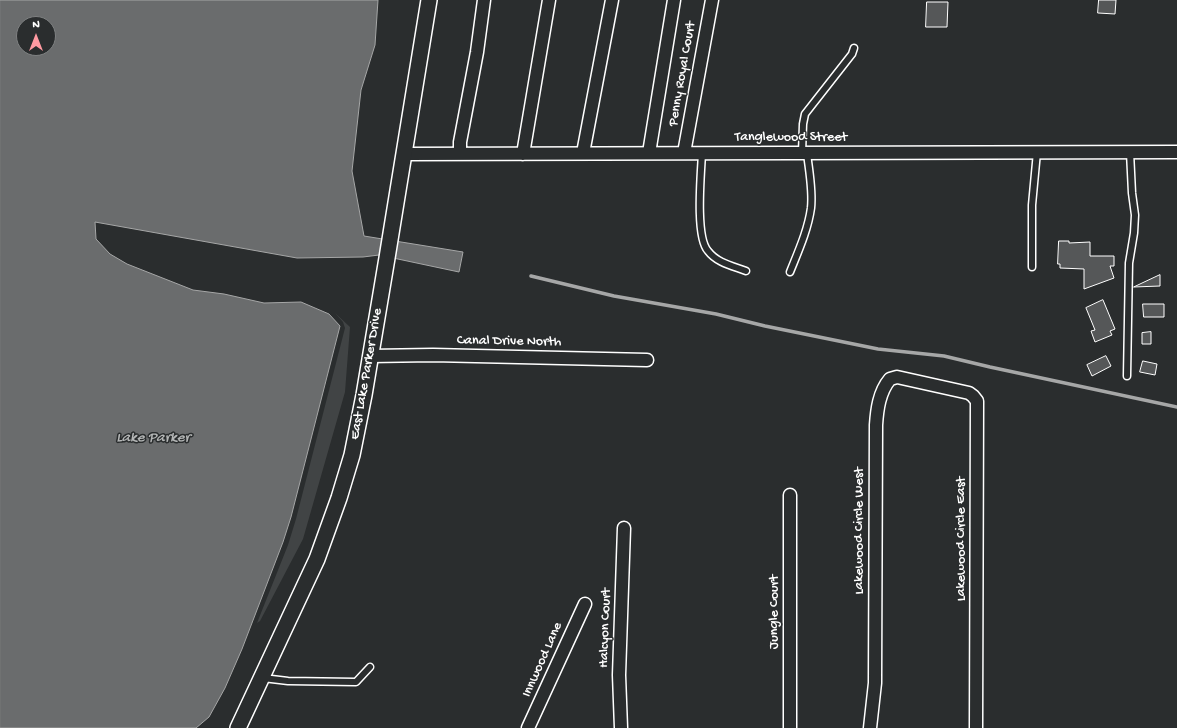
<!DOCTYPE html>
<style>
body{margin:0}
#map{position:relative;width:1177px;height:728px;overflow:hidden;background:#2a2d2e;font-family:"Gochi Hand",sans-serif}
canvas{display:block}
.north{position:absolute;left:16px;top:16px;width:40px;height:40px;box-sizing:border-box;background:#2a2d2e;border:1px solid #7f8182;border-radius:50%;rotate:0deg;font-size:11px;font-weight:700;line-height:16px;text-align:center;color:#fff}
.north::after{content:'';display:block;margin:auto;width:14px;height:18px;background:#ff9aa2;clip-path:polygon(50% 0,100% 100%,50% 72%,0 100%)}
</style>
<div id="map">
<canvas width="1177" height="728"></canvas>
<div class="north">N</div>
</div>
<script>
const ctx = document.querySelector('canvas').getContext('2d');
ctx.lineJoin = 'round';
function fill(path, color) { ctx.fillStyle = color; ctx.fill(path, 'evenodd'); }
function trace(path, color, width, dash) { ctx.strokeStyle = color; ctx.lineWidth = width; ctx.lineCap = dash ? 'butt' : 'round'; ctx.setLineDash(dash || []); ctx.stroke(path); }
function label(font, color, halo, rows, align = 'center') {
  ctx.font = font + ' "Gochi Hand",sans-serif'; ctx.lineWidth = 3; ctx.setLineDash([]); ctx.textBaseline = 'middle'; ctx.strokeStyle = halo; ctx.fillStyle = color; for (const [text, x, y, turn = 0] of rows) {
    ctx.save(); ctx.translate(x, y); ctx.rotate((+turn || 0) * Math.PI / 180); ctx.textAlign = isNaN(turn) ? turn : align; if (halo) ctx.strokeText(text, 0, 0); ctx.fillText(text, 0, 0); ctx.restore();
  }
}
fill(new Path2D(`
 M335,313L350,327L345,392L303,539L260,621L257,623L288,545L296,519L345,328L343,322Z`), '#414445');
const water = new Path2D(`
 M0,0H378L375,45L361,90L352,171L364,236L463,252L459,272L379,255L363,257L297,258L95,222L96,239L110,254L127,264L193,290L224,294L264,303L301,302L329,314L340,326L291,517L283,542L242,649L225,688L209,717L196,728H0ZM24,24H48V48H24Z`);
fill(water, '#6a6c6d');
trace(water, '#a6a7a7', 1);
trace(new Path2D(`
 M531,276L614,296L716,314L765,326L878,349L944,356L990,367L1177,407`), '#a6a7a7', 3.5);
const building = new Path2D(`
 M1099,0H1116L1115,14L1098,13Z
 M927,2H948L947,27H926Z
 M1059,241H1069V243L1090,242V256H1114V266H1110L1114,278L1084,289V269L1060,268V264H1058Z
 M1160,275V286L1134,287Z
 M1103,300L1115,329L1110,331L1112,335L1095,342L1091,331L1095,330L1086,308Z
 M1143,304H1164V317H1144Z
 M1151,332V344H1142V333Z
 M1106,356L1111,366L1092,376L1087,365Z
 M1143,361L1157,364L1155,375L1140,372Z`);
fill(building, '#555758');
trace(building, '#fff', 1);
const service = new Path2D(`
 M702,153C701,174 695,237 708,251C717,263 733,266 746,271
 M802,153L803,124L805,114L852,54L854,48
 M1032,267V205L1037,152
 M790,272C798,252 808,230 811,208C813,190 809,171 807,153
 M1127,376L1129,263L1134,233L1135,215L1132,193L1130,152
 M263,678L288,681L356,682L370,667`);
const minor = new Path2D(`
 M583,153L612,0
 M649,153L674,0
 M684,153L712,0
 M405,154L1177,152
 M460,154V142L477,52L484,0
 M523,154L549,0
 M370,356L433,355L647,360
 M790,495V728
 M528,728L585,604
 M621,728L619,675L624,528
 M870,728L875,683L876,425C877,410 879,392 890,379L897,377L969,393L973,396L977,401L976,728`);
const tertiary = new Path2D(`
 M238,728L317,559L339,498L352,455L364,395L387,258L429,0`);
trace(service, '#fff', 9);
trace(minor, '#fff', 15);
trace(tertiary, '#fff', 18);
trace(service, '#2a2d2e', 6);
trace(minor, '#2a2d2e', 12);
trace(tertiary, '#2a2d2e', 15);
label('14px', '#fff', '#2a2d2e', [
 ["Penny Royal Court",683,74,-80],
 ["Tanglewood Street",791,138],
 ["Canal Drive North",509,342,1],
 ["East Lake Parker Drive",367,374,-80],
 ["Lakewood Circle West",860,531,-90],
 ["Lakewood Circle East",962,539,-90],
 ["Jungle Court",775,612,-90],
 ["Halcyon Court",606,628,-88],
 ["Innwood Lane",543,660,-66]
]);
label('italic 15px', '#b4b6b6', '#2a2d2e', [
 ["Lake Parker",153,439]
]);
</script>
